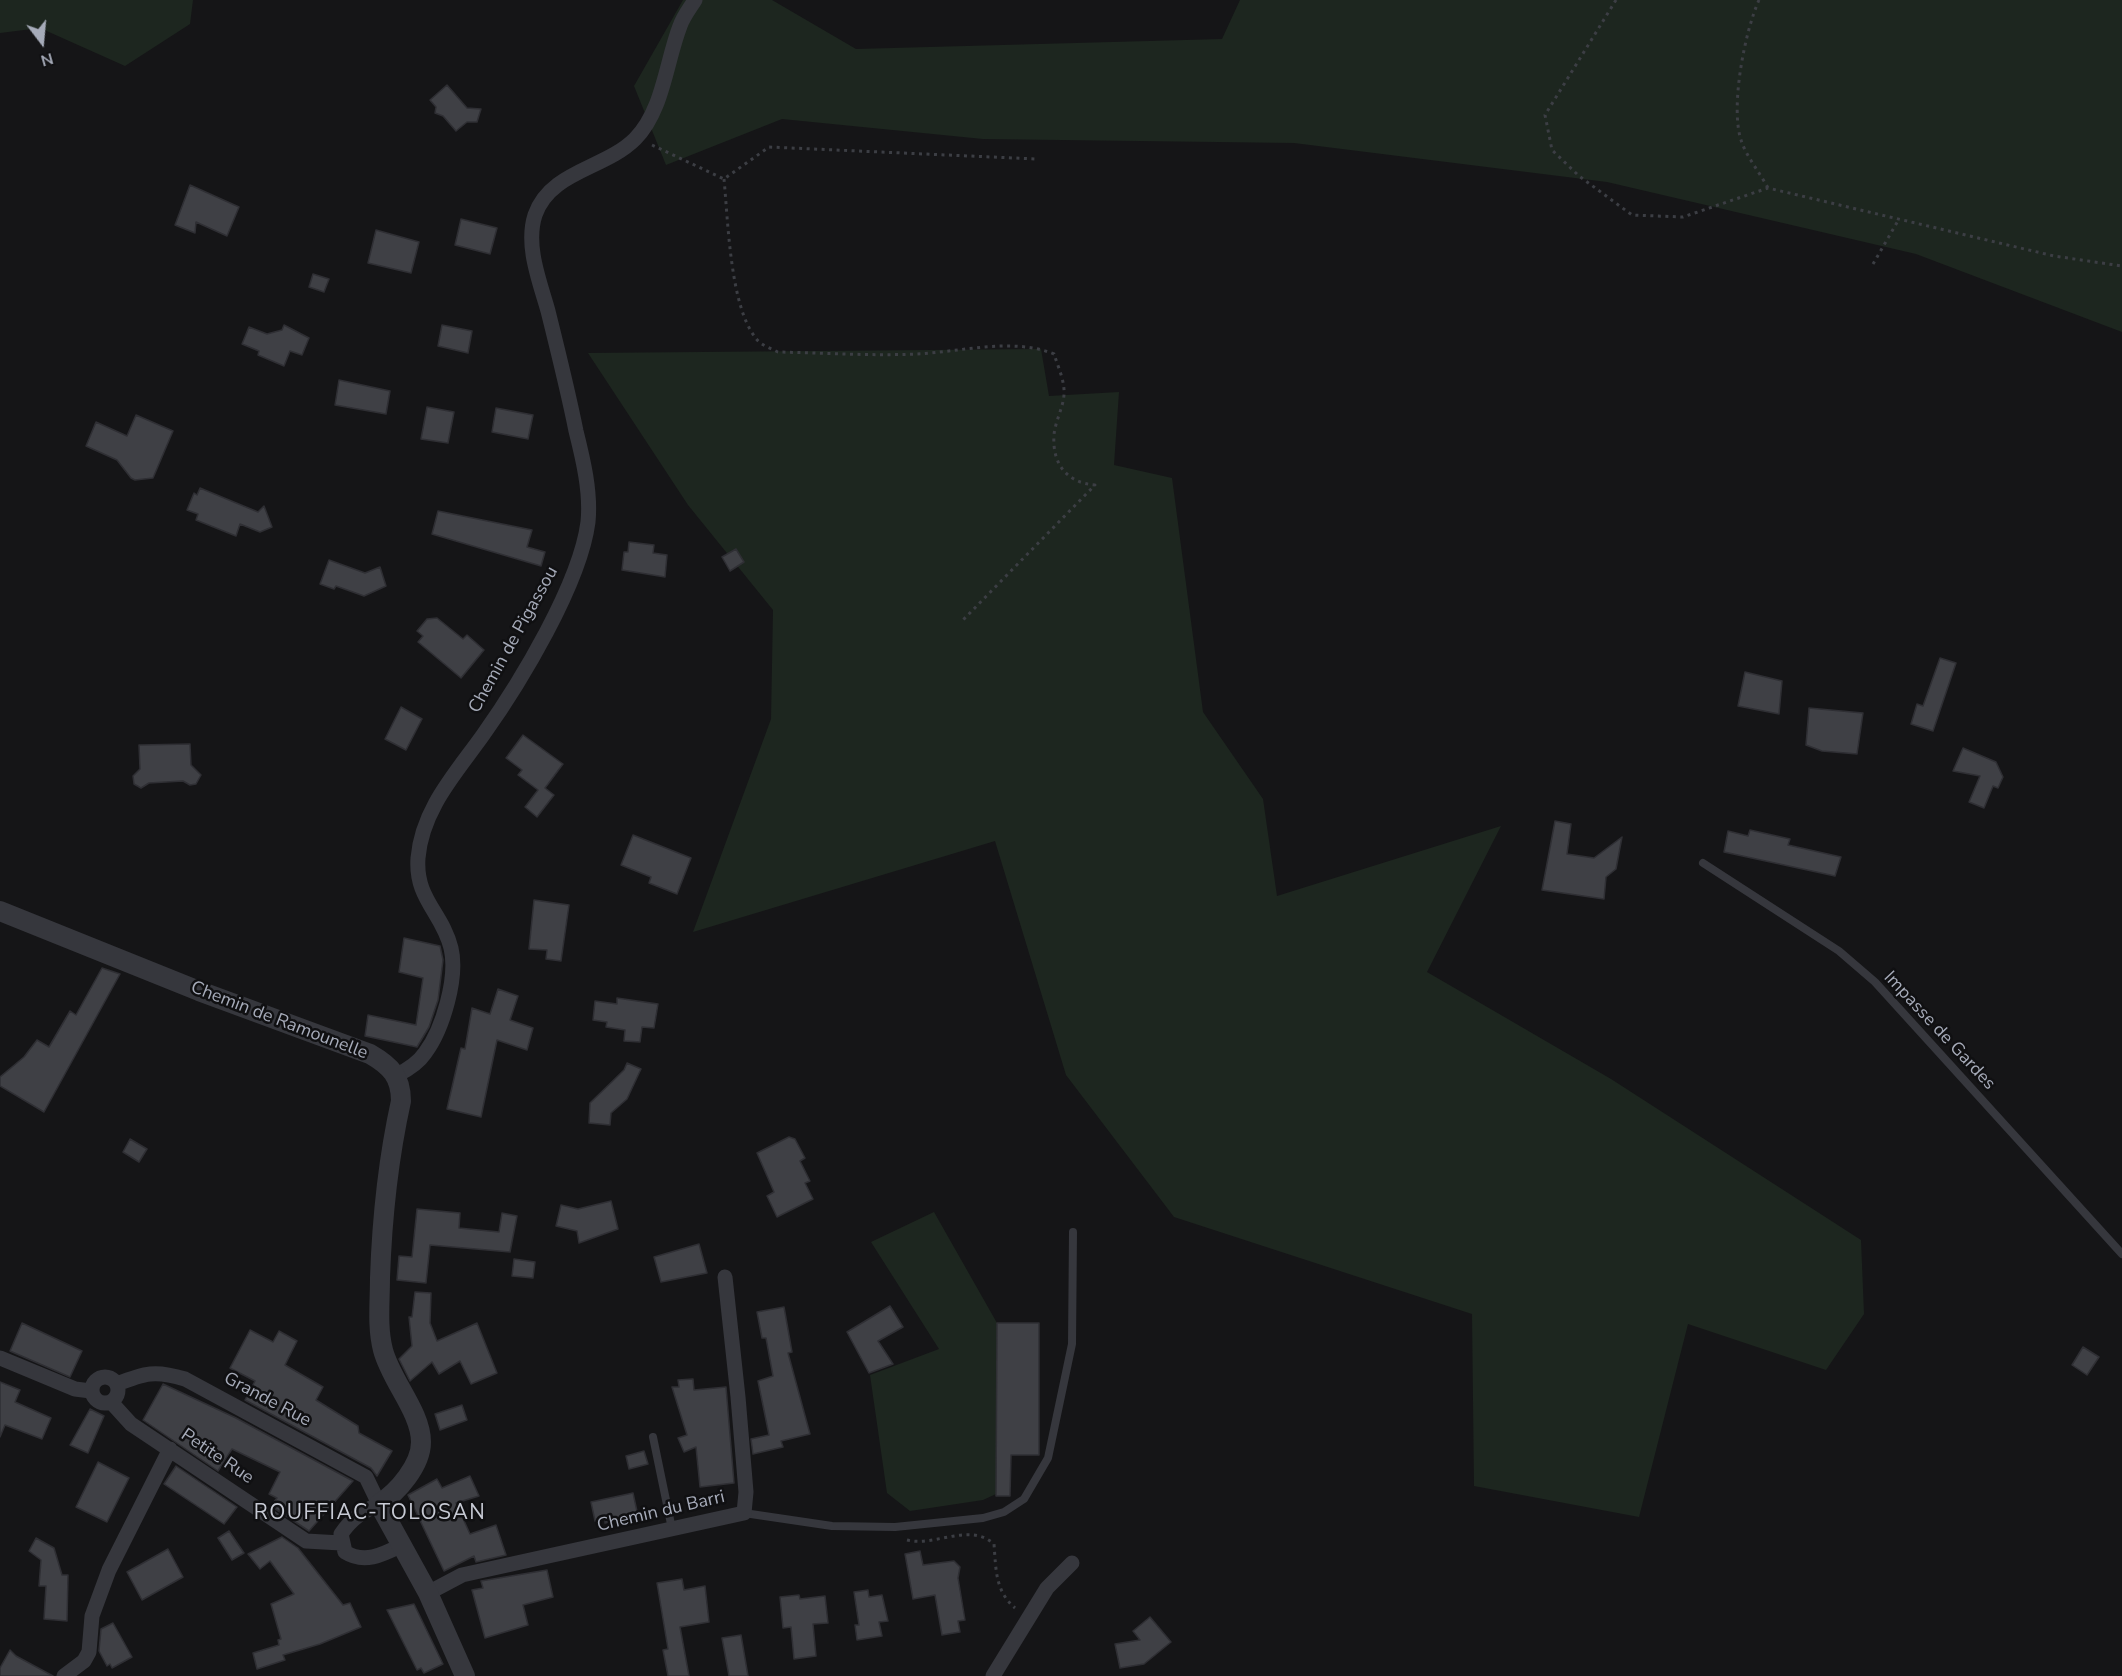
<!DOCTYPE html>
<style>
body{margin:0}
#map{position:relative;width:2122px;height:1676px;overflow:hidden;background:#151517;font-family:"Nunito Sans",sans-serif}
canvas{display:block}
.north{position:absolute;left:12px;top:12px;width:60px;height:60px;-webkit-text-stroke:4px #101012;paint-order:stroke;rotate:164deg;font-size:16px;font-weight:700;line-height:24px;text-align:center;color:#a6abb9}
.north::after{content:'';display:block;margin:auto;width:21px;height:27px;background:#a6abb9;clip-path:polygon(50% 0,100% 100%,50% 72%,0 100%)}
</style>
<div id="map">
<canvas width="2122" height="1676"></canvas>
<div class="north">N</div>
</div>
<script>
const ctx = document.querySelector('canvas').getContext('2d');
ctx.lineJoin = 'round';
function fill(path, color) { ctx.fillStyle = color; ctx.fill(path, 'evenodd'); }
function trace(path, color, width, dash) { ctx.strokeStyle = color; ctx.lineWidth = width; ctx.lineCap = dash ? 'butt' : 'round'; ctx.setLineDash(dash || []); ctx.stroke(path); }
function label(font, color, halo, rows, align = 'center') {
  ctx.font = font + ' "Nunito Sans",sans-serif'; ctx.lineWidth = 5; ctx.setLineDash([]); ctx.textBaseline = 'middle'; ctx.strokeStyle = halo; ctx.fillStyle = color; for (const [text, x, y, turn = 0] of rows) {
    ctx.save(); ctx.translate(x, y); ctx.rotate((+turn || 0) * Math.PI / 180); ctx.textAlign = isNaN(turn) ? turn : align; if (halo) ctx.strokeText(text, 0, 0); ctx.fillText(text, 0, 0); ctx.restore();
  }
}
fill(new Path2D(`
 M0,0H193L190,24L125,66L40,28L0,33Z
 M683,0H772L856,49L1222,39L1240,0H2122V332L1916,254L1607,182L1294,143L983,139L782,119L666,165L634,86Z
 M1041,349L1049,396L1119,392L1114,465L1172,478L1203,712L1263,799L1277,896L1501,826L1427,972L1611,1079L1861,1240L1864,1314L1826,1370L1688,1324L1639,1517L1474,1486L1472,1314L1174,1217L1066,1075L995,841L693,932L771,719L773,610L688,505L588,353Z
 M934,1212L997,1323L996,1494L983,1500L910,1511L887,1493L870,1375L939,1349L871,1242Z`), '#1d261f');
const building = new Path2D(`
 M447,85L467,108L481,109L477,122H467L456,131L443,116L435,113L436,107L430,100Z
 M190,185L239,207L227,236L196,222L195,233L175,225Z
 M461,219L497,228L490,254L455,245Z
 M376,230L419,242L411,273L368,263Z
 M313,274L329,279L324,292L309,287Z
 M284,325L309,338L302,355L290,351L284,366L258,355L259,351L242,344L249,327L267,334L282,330Z
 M442,325L472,331L468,353L438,346Z
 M339,380L390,391L386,414L335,405Z
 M427,407L454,412L448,443L421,439Z
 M496,408L533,415L528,439L492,432Z
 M136,415L173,431L153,478L135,480L131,478L117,460L86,446L96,422L127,436Z
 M200,488L258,512L264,506L272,527L260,532L240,524L236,536L196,520L198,514L187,510L194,493L197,495Z
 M438,511L532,530L527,547L545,552L541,566L432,534Z
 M629,542L654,545L653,553L667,555L665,577L622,570L624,552H628Z
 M736,549L744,562L730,571L722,557Z
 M329,560L365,573L380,567L386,586L364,596L336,586L334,589L320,584Z
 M437,618L463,639L467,635L484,650L461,678L418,642L423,636L417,631L427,619Z
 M1940,658L1956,663L1933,731L1911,724L1917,704L1923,706Z
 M1745,672L1782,681L1779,714L1738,706Z
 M401,707L422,719L406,750L385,739Z
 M1809,708L1863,713L1857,754L1822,751L1806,745Z
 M523,735L563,764L545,788L554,795L537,817L525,807L538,790L518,775L522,770L506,758Z
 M190,744L191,765L201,775L196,784L190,785L183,781L149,783L141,788L134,784L133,776L140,769L139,745Z
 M1963,748L1996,762L2003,777L1998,788L1993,786L1984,808L1969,802L1980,776L1953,771Z
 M1555,821L1571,824L1567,854L1594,858L1622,837L1616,869L1606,877L1604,899L1542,890Z
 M1750,830L1790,839L1788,845L1841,857L1835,876L1724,852L1728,831L1748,836Z
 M633,835L691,858L677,894L649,883L651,877L621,865Z
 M534,900L569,905L561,961L546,959L547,950L529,949Z
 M404,938L440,946L443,960L438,1000L429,1027L417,1047L365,1036L368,1015L416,1025L423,978L399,972Z
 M102,968L120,974L44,1112L0,1086V1077L24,1057L37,1040L49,1047L70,1011L76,1015Z
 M498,989L518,996L510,1020L533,1028L527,1050L497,1040L481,1117L447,1109L461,1048L465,1049L472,1008L490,1014Z
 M617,998L658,1004L654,1028L642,1027L640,1042L624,1041L625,1030L606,1027L607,1022L593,1020L595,1001L617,1004Z
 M627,1063L641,1069L627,1099L611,1113L610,1125L589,1123L590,1103L624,1070Z
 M789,1137L795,1139L805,1158L800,1161L810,1181L805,1183L813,1199L777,1217L767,1196L774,1192L757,1153Z
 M130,1139L147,1149L139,1162L123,1152Z
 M611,1201L618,1229L579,1243L577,1231L556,1226L561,1205L578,1209Z
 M417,1209L460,1213L459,1228L499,1232L502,1213L517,1216L510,1252L430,1245L426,1283L397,1280L399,1256L412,1257Z
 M699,1244L707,1273L661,1282L654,1257Z
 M514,1259L535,1262L533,1278L512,1276Z
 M415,1292L431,1293L430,1323L437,1341L477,1323L497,1373L471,1384L460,1361L439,1374L432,1362L410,1381L399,1359L412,1346L409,1317H412Z
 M890,1306L903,1327L878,1341L893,1364L869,1373L847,1332Z
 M784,1307L792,1352L788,1353L810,1434L781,1441L783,1447L753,1454L751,1439L769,1435L758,1381L773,1376L766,1338H762L757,1312Z
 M22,1323L82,1351L70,1377L10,1351Z
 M997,1323H1039V1455H1011L1010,1496H996Z
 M250,1330L273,1342L279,1331L297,1341L285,1365L323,1387L316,1400L358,1426L359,1433L392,1451L377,1476L371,1468L245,1400L255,1381L230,1368Z
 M2083,1347L2099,1357L2087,1375L2072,1365Z
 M693,1379L694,1390L726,1387L734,1483L700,1487L696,1447L684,1452L678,1438L687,1435L672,1387H679L678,1380Z
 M0,1382L20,1390L15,1402L51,1418L42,1439L5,1425L0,1437Z
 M163,1384L236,1418L353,1481L309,1531L271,1506L277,1498L269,1494L280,1472L232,1449L218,1471L143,1420Z
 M462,1405L467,1420L440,1430L435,1414Z
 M90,1409L104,1416L88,1453L70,1445Z
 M644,1451L648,1464L629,1469L626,1456Z
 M98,1462L129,1478L107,1522L76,1507Z
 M176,1466L237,1507L224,1524L164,1484Z
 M470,1476L479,1496L456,1503L470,1534L496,1525L506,1555L476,1562L474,1556L444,1571L408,1495L437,1479L442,1488Z
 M633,1493L638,1516L605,1523V1519L595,1521L591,1502Z
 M229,1531L244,1553L232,1560L218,1538Z
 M282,1537L298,1548L343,1605L350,1603L361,1627L320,1644L283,1655L285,1660L257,1669L253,1653L279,1645L278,1640L281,1639L271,1604L294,1594L270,1561L260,1569L248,1554Z
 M36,1538L54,1548L62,1575H68L67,1621L44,1619L46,1586H39L41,1560L29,1551Z
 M168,1549L183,1577L142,1600L127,1572Z
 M920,1551L923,1565L954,1561L960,1567L958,1578L965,1620L958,1621L960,1632L942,1635L935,1595L913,1599L905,1554Z
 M547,1570L553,1597L523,1605L528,1625L485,1638L472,1590L483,1588L481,1581Z
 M682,1579L684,1590L705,1586L709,1622L680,1627L689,1676H668L663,1650L668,1649L657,1583Z
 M868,1590L869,1597L882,1595L888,1621L879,1622L882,1636L857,1640L855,1625H859L854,1592Z
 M799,1595L800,1599L825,1596L828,1623L813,1624L816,1656L794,1659L791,1627L783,1628L780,1597Z
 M414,1604L443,1664L424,1673L421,1668L417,1670L387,1610Z
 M1150,1617L1171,1642L1144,1664L1120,1668L1115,1644L1140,1640L1133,1631Z
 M113,1623L132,1657L112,1668L110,1664L107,1666L99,1651L101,1629Z
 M741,1635L748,1676H729L722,1638Z
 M10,1650L16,1656L53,1676H0V1668Z`);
fill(building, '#3f4045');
trace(building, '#2f2f34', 1.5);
trace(new Path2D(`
 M1616,0L1545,115L1552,150L1579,176L1632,215L1683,217L1768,188L2054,256L2122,266
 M1759,0C1745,31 1730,106 1741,140C1746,156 1760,173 1768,188
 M652,145L724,179L769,147L1036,159
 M724,179C728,220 730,305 755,337C760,345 770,348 778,352C824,353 871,356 917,354C960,352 1013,337 1054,354C1058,367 1065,381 1064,395C1063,408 1055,422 1054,435C1052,464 1067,483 1095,485L963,620
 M1873,264L1899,219
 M907,1540C935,1547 969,1522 994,1544C996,1569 995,1591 1015,1608`), '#3c3e44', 3, [3, 4.5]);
trace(new Path2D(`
 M1703,863L1839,951L1875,982L2122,1254
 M653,1437L672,1529
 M744,1513L832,1526L895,1527L983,1518L1004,1512L1024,1499L1048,1458L1072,1344L1073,1232`), '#36373d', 8);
trace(new Path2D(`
 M397,1075C407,1070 419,1062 425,1053C443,1029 458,977 451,948C442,912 415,899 418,858C422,809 456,773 483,735C520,683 580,584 588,522C591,492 583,459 576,431C568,391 558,351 548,311C540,282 525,246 535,215C550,171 605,169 635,139C663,111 666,62 680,26C683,17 690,8 695,0
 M0,1358L75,1389L91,1391
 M92 1390a13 13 0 1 1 26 0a13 13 0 1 1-26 0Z
 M117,1384C145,1373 155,1370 185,1379L366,1477L379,1504C362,1512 352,1518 341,1534L345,1552C364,1564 382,1555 400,1546
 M111,1402L131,1424L306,1541L341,1543
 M428,1593L462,1575L744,1513L746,1492L738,1397L725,1277
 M64,1676L84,1661L89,1652L92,1616L109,1570L170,1449
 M993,1676L1047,1588L1072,1563`), '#36373d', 15);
trace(new Path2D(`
 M0,911L199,991L370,1054C391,1066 401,1077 401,1101C388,1160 382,1218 380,1278C380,1302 377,1327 383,1350C391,1381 421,1412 421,1442C421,1465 398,1492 379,1504L428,1593L465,1676`), '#36373d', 20);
label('18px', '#a6abb9', '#101012', [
 ["Chemin de Pigassou",514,640,-61],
 ["Chemin de Ramounelle",279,1021,21],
 ["Impasse de Gardes",1939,1031,47],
 ["Grande Rue",267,1400,28],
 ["Petite Rue",217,1457,34],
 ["Chemin du Barri",661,1512,-13]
]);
ctx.letterSpacing = '1.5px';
label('21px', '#c7cad4', '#101012', [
 ["ROUFFIAC-TOLOSAN",370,1514]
]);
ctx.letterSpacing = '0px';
</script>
